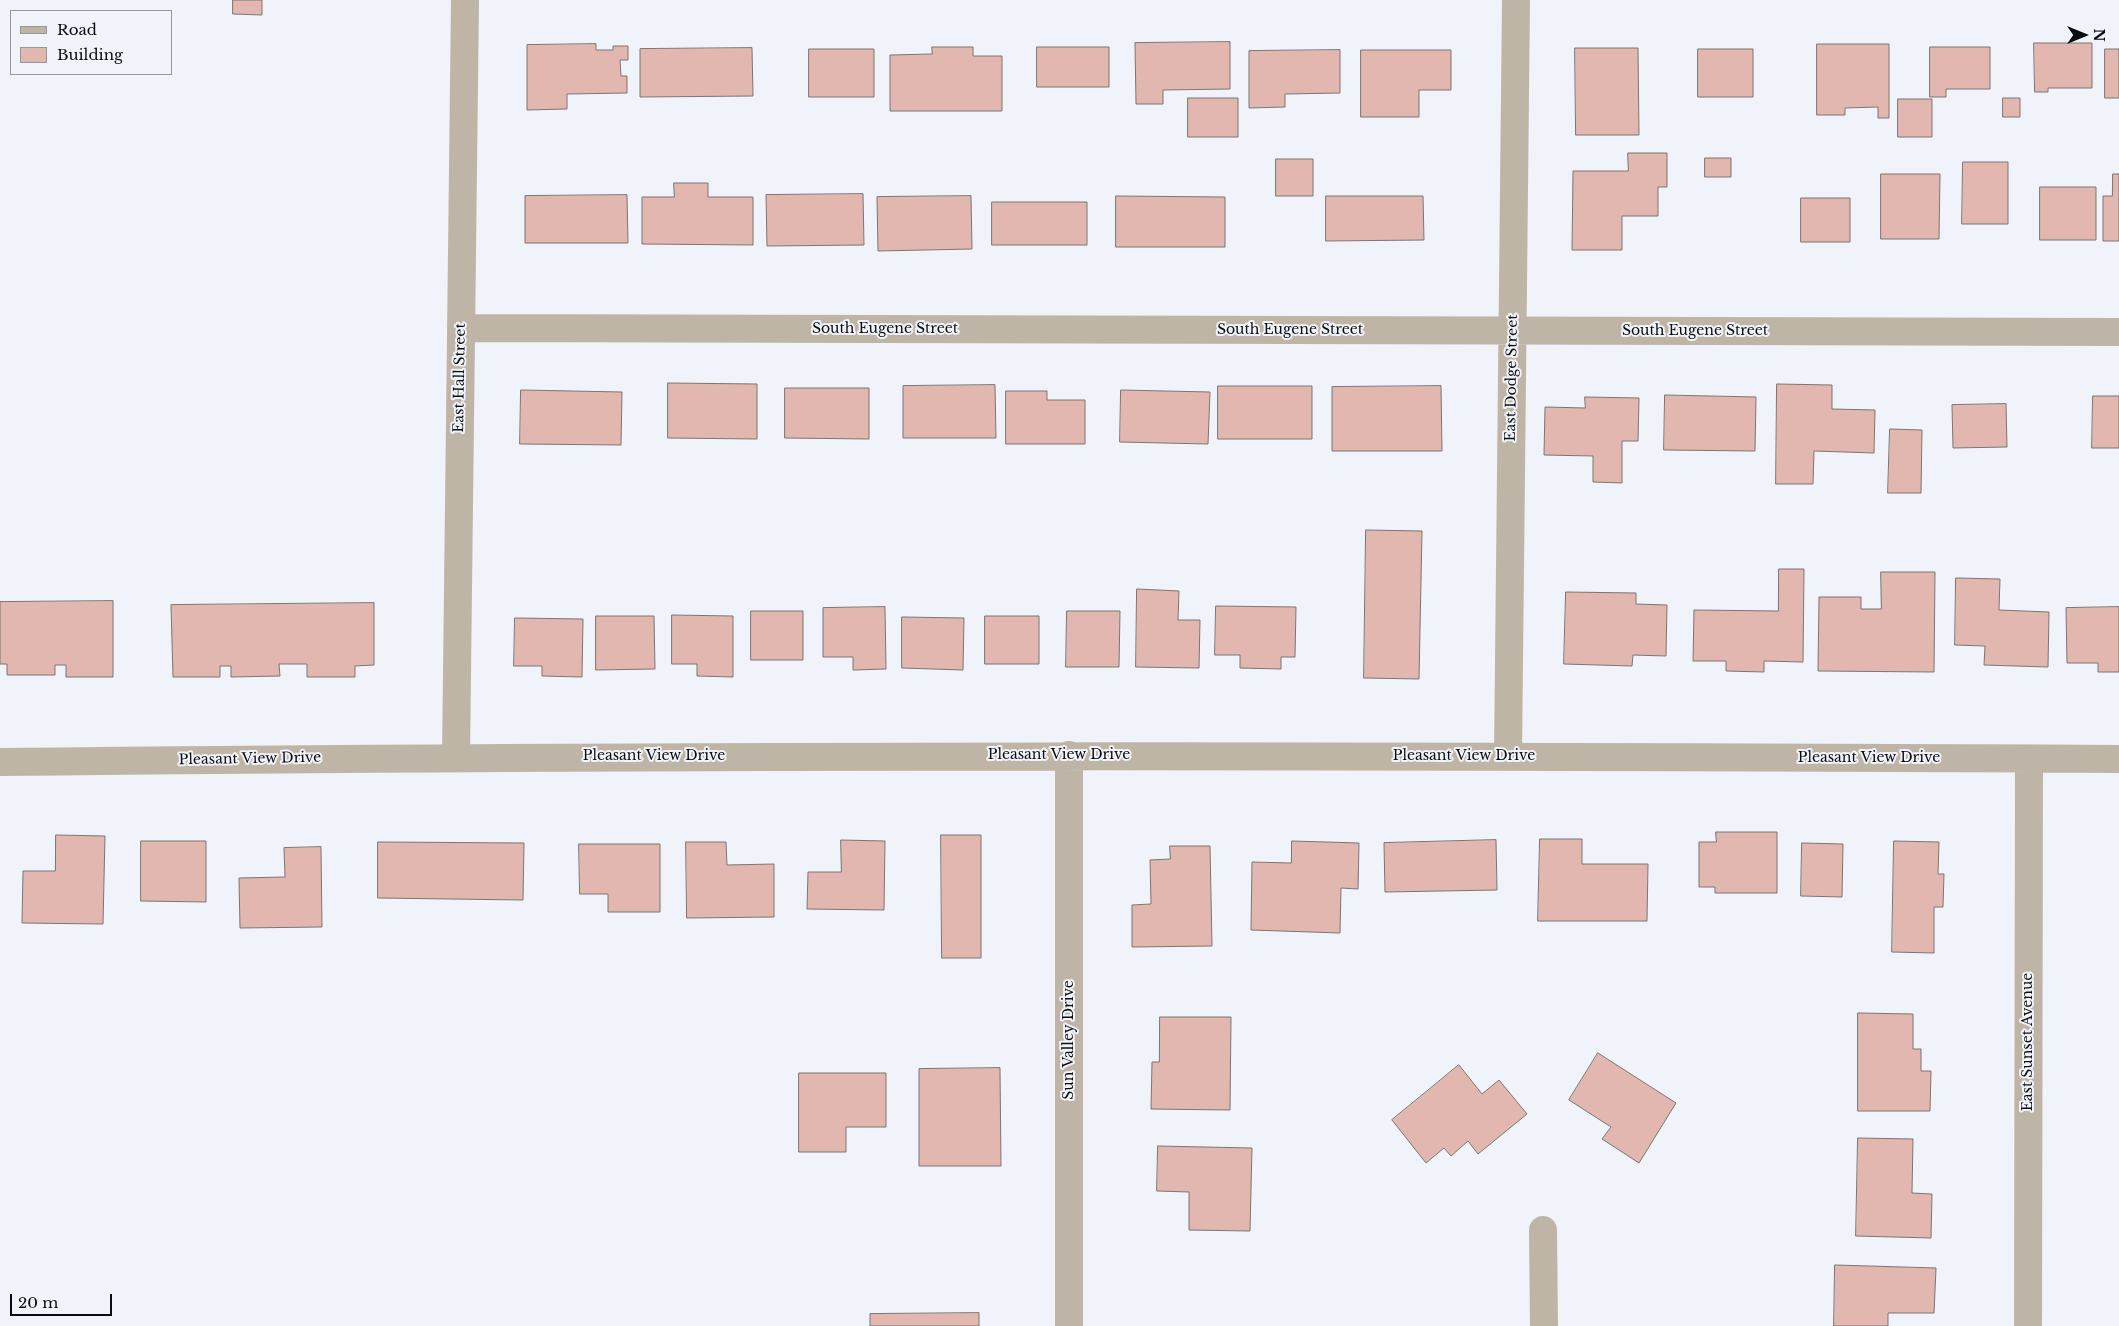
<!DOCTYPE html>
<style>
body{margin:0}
#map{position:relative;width:2119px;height:1326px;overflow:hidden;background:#f0f3f9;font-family:"Libre Baskerville",serif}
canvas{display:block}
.legend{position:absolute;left:10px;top:10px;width:162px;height:65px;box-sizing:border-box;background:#f0f3f9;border:1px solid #94979b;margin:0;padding:6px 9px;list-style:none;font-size:15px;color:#0b0c0e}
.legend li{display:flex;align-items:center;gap:10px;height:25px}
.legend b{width:25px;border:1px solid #94979b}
.north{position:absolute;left:2059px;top:10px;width:50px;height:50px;-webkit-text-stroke:4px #f0f3f9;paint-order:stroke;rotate:90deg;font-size:14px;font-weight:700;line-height:20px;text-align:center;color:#0b0c0e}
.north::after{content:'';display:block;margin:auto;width:18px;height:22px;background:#0b0c0e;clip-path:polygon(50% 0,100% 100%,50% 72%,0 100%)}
.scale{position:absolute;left:10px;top:1294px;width:102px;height:22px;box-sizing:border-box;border:2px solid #0b0c0e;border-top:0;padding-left:6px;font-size:15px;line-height:18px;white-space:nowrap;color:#0b0c0e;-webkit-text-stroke:4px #f0f3f9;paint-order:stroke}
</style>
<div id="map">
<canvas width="2119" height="1326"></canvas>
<ul class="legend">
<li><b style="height:6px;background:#beb5a6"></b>Road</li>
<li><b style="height:14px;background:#e1b7af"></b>Building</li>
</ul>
<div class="north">N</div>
<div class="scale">20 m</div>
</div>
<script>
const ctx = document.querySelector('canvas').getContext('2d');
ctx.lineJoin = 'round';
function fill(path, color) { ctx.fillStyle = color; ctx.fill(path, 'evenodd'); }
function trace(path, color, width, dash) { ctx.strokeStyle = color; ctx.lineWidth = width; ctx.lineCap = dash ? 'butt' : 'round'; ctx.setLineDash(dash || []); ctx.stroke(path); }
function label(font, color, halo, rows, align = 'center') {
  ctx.font = font + ' "Libre Baskerville",serif'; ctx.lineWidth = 4; ctx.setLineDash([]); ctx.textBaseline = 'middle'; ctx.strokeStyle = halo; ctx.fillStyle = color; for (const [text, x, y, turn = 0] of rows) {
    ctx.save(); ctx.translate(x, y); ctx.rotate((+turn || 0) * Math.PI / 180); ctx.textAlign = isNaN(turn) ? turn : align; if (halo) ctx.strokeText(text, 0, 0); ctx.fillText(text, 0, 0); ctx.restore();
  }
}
const building = new Path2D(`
 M233,0H262V15L233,14Z
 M1230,42V89L1163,90V104H1136L1135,43Z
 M2034,43H2092V88H2048V92H2035Z
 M596,44V50H613V46H628V60H620L621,76H627V93L567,94V109L527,110V45Z
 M1817,44H1889V118H1878V107L1845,108V115H1817Z
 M932,47H973V56H1002V111H890V55L932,54Z
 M1037,47H1109V87H1037Z
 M1930,47H1990V89H1946V97H1930Z
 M752,48L753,96L640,97V49Z
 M1575,48H1638L1639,135H1576Z
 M809,49H874V97H809Z
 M1698,49H1753V97H1698Z
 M2105,49H2119V98H2105Z
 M1340,50V93L1285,94V107L1249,108V51Z
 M1361,50H1451V90H1419V117H1361Z
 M1188,98H1238V137H1188Z
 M2003,98H2020V117H2003Z
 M1898,99H1932V137H1898Z
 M1628,153H1667V187H1658V216H1622V250H1572L1573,171H1628Z
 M1705,158H1731V177H1705Z
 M1276,159H1313V196H1276Z
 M1963,162H2008V224H1962Z
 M1881,174H1940L1939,239H1881Z
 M2113,174H2119V241H2103V196H2112Z
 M674,183H708V197H753V245L642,244V197H674Z
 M2040,187H2096V240H2040Z
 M863,194L864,245L767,246L766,195Z
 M627,195L628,243H525V196Z
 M971,196L972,249L878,251L877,197Z
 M1116,196L1225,197V247H1116Z
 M1326,196H1423L1424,240L1326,241Z
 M1801,198H1850V242H1801Z
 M992,202H1087V245H992Z
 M668,383L757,384V439L668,438Z
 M1777,384L1832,385V409L1875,410L1874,453L1814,451L1813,484H1776Z
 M995,385L996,438H903V386Z
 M1218,386H1312V439H1218Z
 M1441,386L1442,451H1332V387Z
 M785,388H869V439L785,438Z
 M521,390L622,392L621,445L520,444Z
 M1121,390L1210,392L1208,444L1120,442Z
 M1006,391H1047V400H1085V444H1006Z
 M1665,395L1756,397L1755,451L1664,450Z
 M2093,396H2119V448H2092Z
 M1585,397L1639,398L1638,441H1622V483L1593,482V456L1544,455L1545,407L1585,408Z
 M2006,404L2007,447L1953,448L1952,405Z
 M1890,429L1922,430L1921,493H1888Z
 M1366,530L1422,531L1419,679L1364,678Z
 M1779,569H1804L1803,662L1764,661V672L1726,671V661H1693L1694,610L1778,611Z
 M1881,572H1935L1934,672L1818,671L1819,597H1861V609H1881Z
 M1956,578L2000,579L1999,610L2049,612L2048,667L1984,665L1985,646L1955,645Z
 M1137,589L1179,591L1178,620H1200L1199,668L1136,667Z
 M1566,592L1636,593V604L1667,605L1666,656L1633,655L1632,666L1564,664Z
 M113,601V677H66V665H55V675H7V664H0V602Z
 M374,603V665L355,666V677H307V664H279L280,676L231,677V666H220V677H173L171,605Z
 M1216,606L1296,607L1295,657H1281V669L1240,668V655H1215Z
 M885,607L886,669L853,670V657H823V608Z
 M2119,607V672H2098V663H2067L2066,608Z
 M751,611H803V660H751Z
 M1067,611H1120L1119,667H1066Z
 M672,615L733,616V677L697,676V664H672Z
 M596,616H654L655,669L596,670Z
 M985,616H1039V664H985Z
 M902,617L964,618L963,670L902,668Z
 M515,618L583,619L582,677L542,676V666H514Z
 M1716,832H1777V893H1715V887H1699V842H1716Z
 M56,835L105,836L103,924L22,923L23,871H55Z
 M941,835H981V958H942Z
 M1540,839H1582V864H1648L1647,921H1538Z
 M841,840L885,841L884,910L807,909L808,872H841Z
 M1496,840L1497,890L1385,892L1384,843Z
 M141,841H206V902L141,901Z
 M1292,841L1359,843L1358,889L1341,888L1340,933L1251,930L1252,862L1291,863Z
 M1894,841L1939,842L1938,874H1944L1943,907H1934V953L1892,952Z
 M378,842L524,843L523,900L378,898Z
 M686,842H726L727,865L774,864V917L687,918Z
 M1802,843L1843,844L1842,897L1801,896Z
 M579,844H660V912H608V894H580Z
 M1170,846H1210L1212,946L1132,947V905L1151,904L1150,860L1170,859Z
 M321,847L322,927L240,928L239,878L285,877L284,848Z
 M1858,1013L1913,1014V1049H1921V1071H1931L1930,1111H1858Z
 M1160,1017H1231L1230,1110L1151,1109L1152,1062H1159Z
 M1598,1053L1676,1103L1639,1163L1602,1139L1611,1127L1569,1100Z
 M1459,1065L1482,1094L1499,1080L1527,1114L1478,1154L1468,1141L1451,1156L1444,1148L1426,1163L1392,1120Z
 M1000,1068L1001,1166H919V1069Z
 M799,1073H886V1127H846V1152H799Z
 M1858,1138L1913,1139L1912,1193L1932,1194L1931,1238L1856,1236Z
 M1158,1146L1252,1148L1250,1231L1189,1230V1192L1157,1191Z
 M1835,1265L1936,1268L1934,1313H1888V1326H1834Z
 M979,1313V1326H870V1314Z`);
fill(building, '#e1b7af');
trace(building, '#7b7573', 1);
trace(new Path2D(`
 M461,328L2119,332
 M1069,755V1326
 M1508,756L1516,0
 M456,757L465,0
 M0,762C706,754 1413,756 2119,759
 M1543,1230L1544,1326
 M2028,1326L2029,759`), '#beb5a6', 28);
label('14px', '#0b0c0e', '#f0f3f9', [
 ["South Eugene Street",885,329],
 ["South Eugene Street",1290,330],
 ["South Eugene Street",1695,331],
 ["East Hall Street",460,378,-89],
 ["East Dodge Street",1512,378,-89],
 ["Pleasant View Drive",1059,755],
 ["Pleasant View Drive",654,756],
 ["Pleasant View Drive",1464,756],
 ["Pleasant View Drive",1869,758],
 ["Pleasant View Drive",250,759,-1],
 ["Sun Valley Drive",1069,1040,-90],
 ["East Sunset Avenue",2028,1042,-90]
]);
</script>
